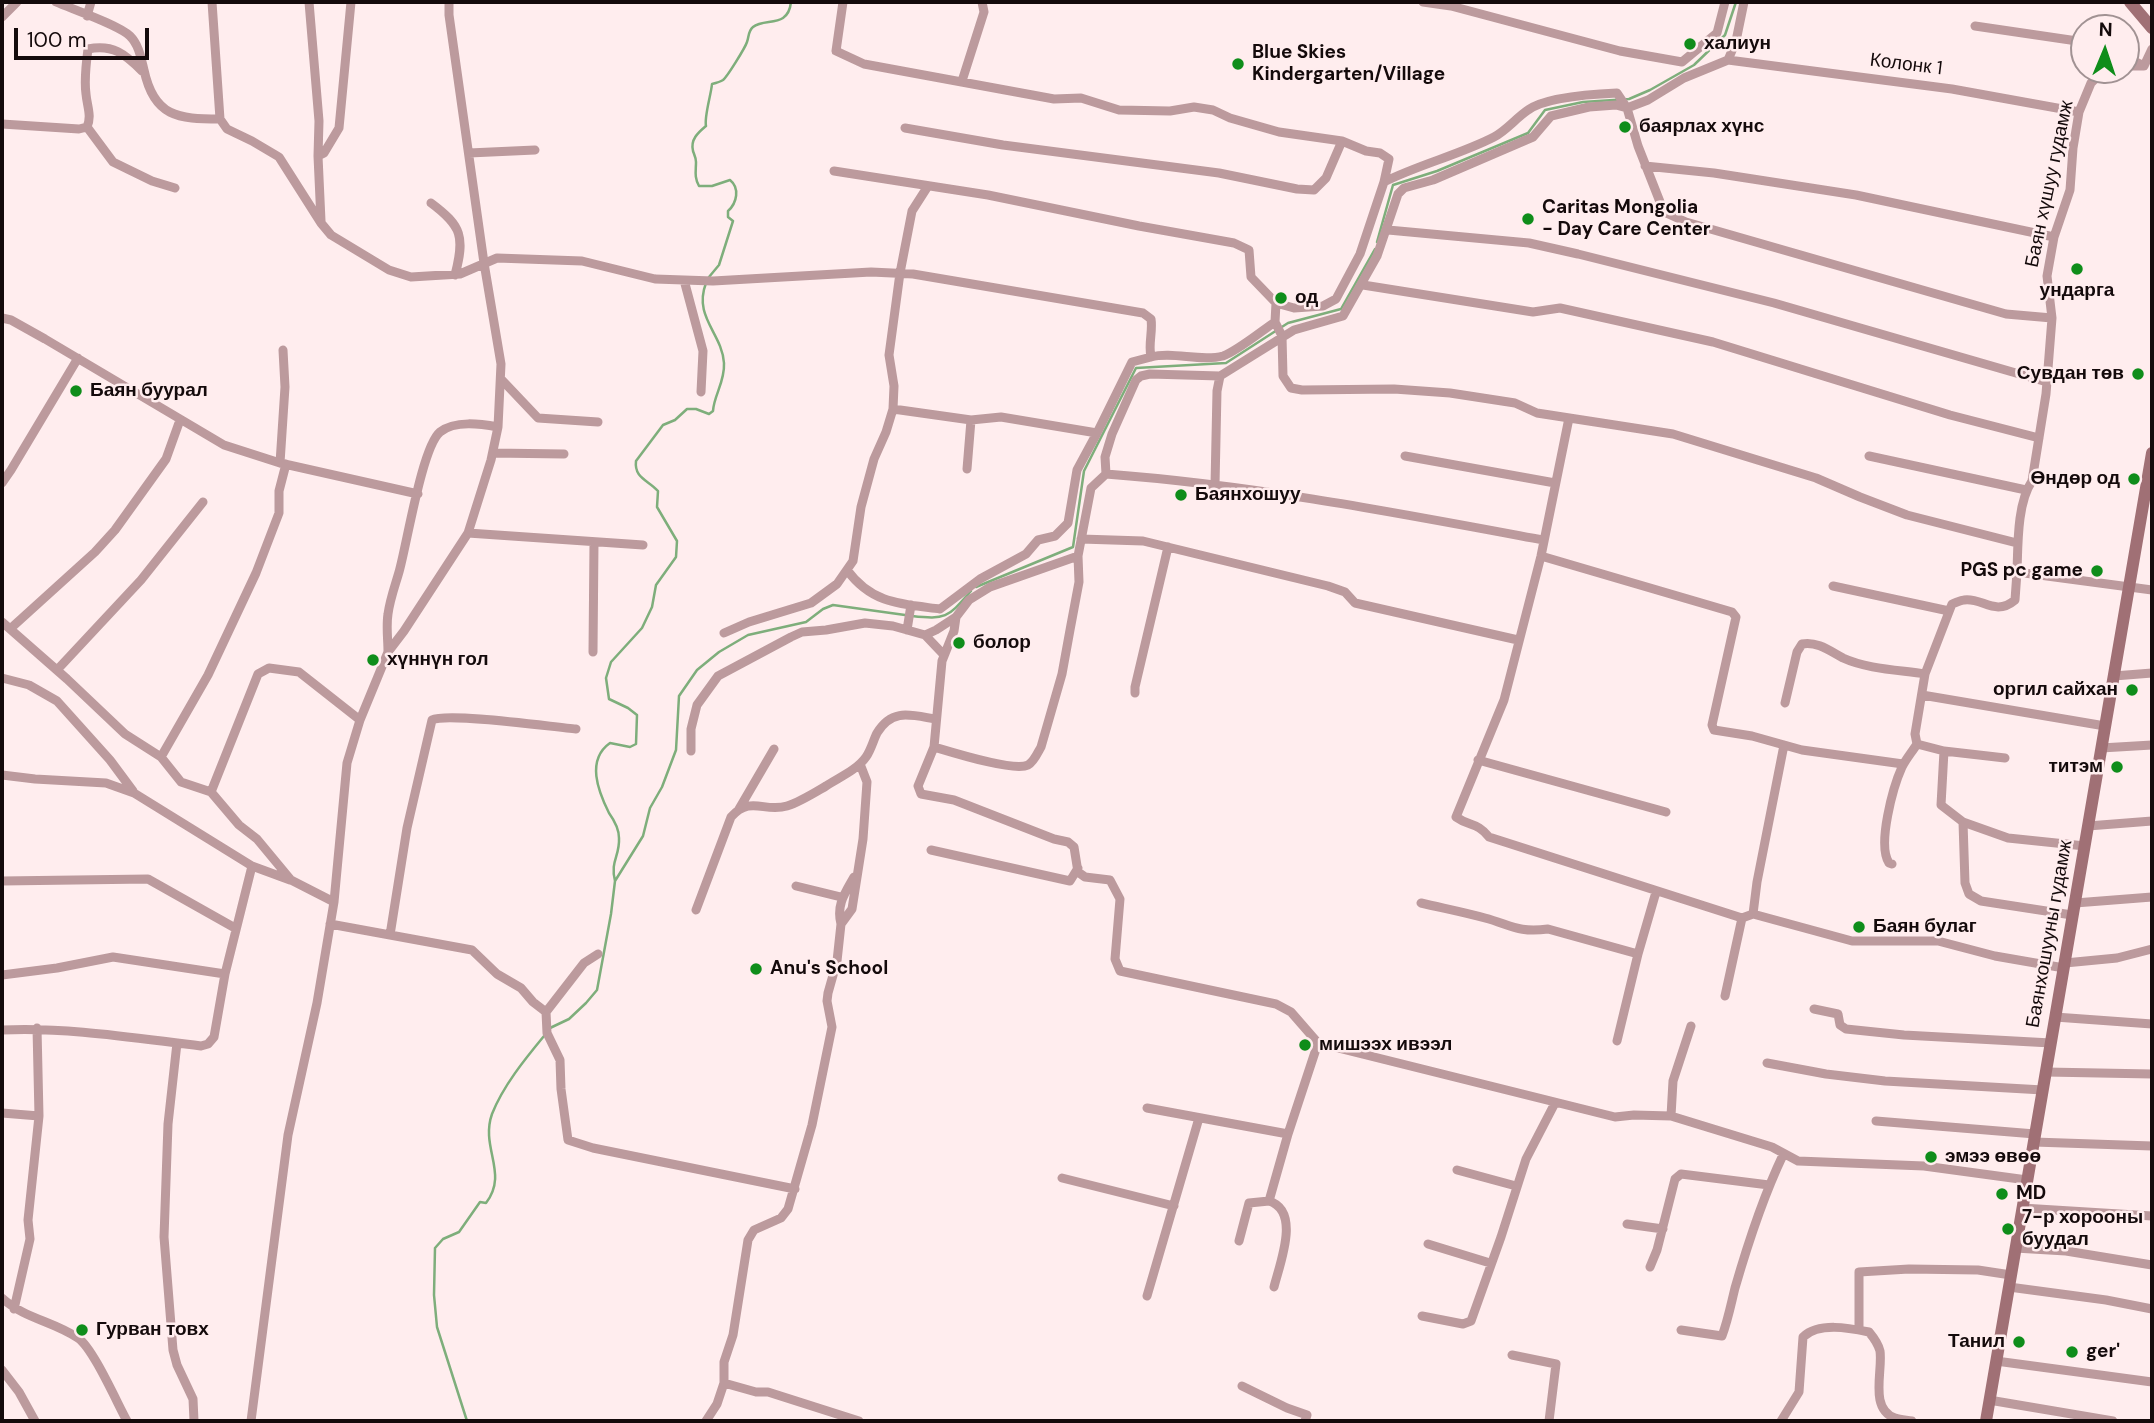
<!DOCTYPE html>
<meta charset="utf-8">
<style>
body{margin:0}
#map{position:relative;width:2154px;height:1423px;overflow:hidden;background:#ffedee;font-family:"DM Sans",sans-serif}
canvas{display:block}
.frame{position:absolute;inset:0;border:4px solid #140a0b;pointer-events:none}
.north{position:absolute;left:2070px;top:14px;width:70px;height:70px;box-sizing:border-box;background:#ffedee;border:2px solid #a19293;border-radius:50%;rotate:2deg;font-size:19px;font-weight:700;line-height:28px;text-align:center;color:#140a0b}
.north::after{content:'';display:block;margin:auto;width:24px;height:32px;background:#0f8d1a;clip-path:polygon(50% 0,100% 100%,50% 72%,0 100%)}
.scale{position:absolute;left:14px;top:28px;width:135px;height:32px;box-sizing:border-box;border:4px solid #140a0b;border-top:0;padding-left:9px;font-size:21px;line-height:24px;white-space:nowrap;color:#140a0b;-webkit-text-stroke:5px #ffedee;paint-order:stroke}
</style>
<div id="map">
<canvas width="2154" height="1423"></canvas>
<div class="frame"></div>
<div class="north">N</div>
<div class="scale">100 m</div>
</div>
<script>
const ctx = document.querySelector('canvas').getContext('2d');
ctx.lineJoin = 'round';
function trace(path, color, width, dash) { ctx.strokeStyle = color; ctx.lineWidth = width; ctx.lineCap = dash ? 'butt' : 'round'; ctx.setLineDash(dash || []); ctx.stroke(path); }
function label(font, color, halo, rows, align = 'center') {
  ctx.font = font + ' "DM Sans",sans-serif'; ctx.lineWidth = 5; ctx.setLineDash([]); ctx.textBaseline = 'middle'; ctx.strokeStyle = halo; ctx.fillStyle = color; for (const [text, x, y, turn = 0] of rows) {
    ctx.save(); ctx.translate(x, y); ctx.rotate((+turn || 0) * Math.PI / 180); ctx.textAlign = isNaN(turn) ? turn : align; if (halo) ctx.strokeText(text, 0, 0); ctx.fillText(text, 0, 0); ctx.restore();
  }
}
trace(new Path2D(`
 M1377,242L1393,185L1437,171L1528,133L1545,110L1583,102L1629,99L1650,90L1694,65L1725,35L1736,2
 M709,277L719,265L733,221L728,217V211C737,203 740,188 730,180L712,186H699C694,177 696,171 696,162C696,158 694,154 693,151C690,139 699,132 706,126C704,117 711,95 712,84C716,83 720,82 723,80C727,77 745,48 747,42C749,37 748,31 753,27C765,17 788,29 791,2
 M976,587L1073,547L1084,471L1136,368L1226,363L1288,323L1341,309L1375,249
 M912,616C947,620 948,617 971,591
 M615,881C610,861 620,856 619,838C619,829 614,820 609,813C598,791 586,760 610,743L630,747L636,744L637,715L628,708L609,699L606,678L611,662L642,628L652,607L656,585L676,557L677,541L657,507L658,491C648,480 634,478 636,461L663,425L675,420L687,409H696L709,414L713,411C714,395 725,382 724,363C722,333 693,317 706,283
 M550,1028L569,1019L586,1003L597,990L611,914L615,881L643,836L650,808L662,787L676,750L679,696L697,670L719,652L748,635L806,622L823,609L833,605L905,615
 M467,1421L437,1327L434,1295L435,1248L443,1239L459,1232L480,1202L486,1203C509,1173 480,1148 492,1114C503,1086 525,1059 544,1036`), '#7eae7b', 2.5);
trace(new Path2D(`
 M56,2C72,9 119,25 130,36C139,45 141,58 144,70C154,117 178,119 220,119L227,129L252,141L279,157L321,223L331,235L389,270L411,277L460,274L497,258L582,261L655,279L713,281L871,272L913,274L1143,313L1151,319C1153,332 1148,344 1151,357C1173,351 1200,362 1223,356C1236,352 1263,330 1275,322
 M212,2L220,119
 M309,2L319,121L318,156L321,221
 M843,2L836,51L864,64L1054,99L1081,98L1119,110L1170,111L1194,107L1213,110L1230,118L1279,132L1342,141L1366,151L1380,153L1389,159L1384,182C1420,164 1459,155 1494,137C1507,130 1516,118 1528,110C1546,97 1594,94 1617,93L1627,108L1648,100L1684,78L1728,60L1736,41L1744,2
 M1423,2L1451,6L1620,51L1682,62L1717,33L1725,2
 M87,16L91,2
 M2,17L17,2
 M1975,26L2084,42
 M2126,57L2142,65
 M1728,60L1952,89L2079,112
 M2126,66H2144L2152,49
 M2104,70L2091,83L2079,112L2073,148L2070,190L2054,237L2047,276L2052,318L2046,394L2032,481C2017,503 2018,545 2017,572L2152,590
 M962,81L984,12L982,2
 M2,124L79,129L87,127C92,116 87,106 86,94C84,80 86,64 88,49C113,44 125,54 142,71
 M87,127L113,162L152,181L175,188
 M905,128L1003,145L1219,173L1297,189L1314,190L1326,178L1342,141
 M469,153L535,150
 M318,156L324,153L339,128L351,2
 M1645,166L1714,173L1856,195L2054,237
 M834,171L988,195L1139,226L1234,243L1249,250L1251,277L1276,303L1275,322L1282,336L1283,376L1291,388L1302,390L1394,389L1450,393L1515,403L1537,413L1673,434L1816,478L1860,497L1907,515L2017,543
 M431,203C462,226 465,237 455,275
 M1388,230L1529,243L1578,254L1774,303L2047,382
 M684,280L703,351L701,392
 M1363,285L1533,312L1560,308L1713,342L1950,415L2039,438
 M1276,303L1294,308L1323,306L1336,299L1360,254L1384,182
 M2,318L11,320L45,339L224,445L280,463L418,494
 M501,379L538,418L598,422
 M893,409L971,420L1001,417L1097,433L1132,362L1151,357
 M1569,418L1541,556L1504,700L1456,817C1470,827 1477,822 1489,837L1742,918L1753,914L1852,941H1938L1995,956L2064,968
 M493,453L564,454
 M1405,456L1555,483
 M1869,456L2026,490
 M280,463L285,387L283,350
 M967,469L971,420
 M1106,474L1105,457L1112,434L1136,380L1141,376L1150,374L1220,376L1294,330L1343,316L1377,256L1398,194L1404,188L1433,180L1533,137L1551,116L1589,107L1616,105L1627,108L1638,146L1664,212L1686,222L2006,314L2052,318
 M2,483L11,470L78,358
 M1215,485L1217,391L1220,376
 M468,533L643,545
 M1081,539L1143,541L1328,586L1345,592L1355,603L1518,640
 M1078,556L990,587L969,600L956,617L954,631L942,661L934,747L918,786L921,794L954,800L1054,839L1068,842L1074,847L1078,872L1085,877L1110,880L1120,899L1115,959L1120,971L1276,1004L1291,1012L1318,1043L1615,1117L1634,1115L1671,1116L1772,1147L1798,1161L1924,1166L2027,1180
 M1541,556L1732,612L1736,617L1712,725L1714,730L1752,736L1802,750L1903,764
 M847,570C872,604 901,604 940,609L980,579L1026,554L1038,540L1055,536L1068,523L1077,470L1097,433
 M2017,572L2015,600C1995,617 1982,597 1964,600C1960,600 1956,603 1952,604L1925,674L1915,734L1917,744L1944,751L1941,805L1963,822L1965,883L1969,894L1981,901L2072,915
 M1833,586L1949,611
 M2,622L67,679L125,734L161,757L181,782L211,792L239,825L257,839L291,880L334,902
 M10,629L95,552L115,530L166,459L180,420
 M907,630L911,605
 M724,633L749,622L811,603L837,584L853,561L861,507L874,459L886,432L893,409L894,386L889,355L900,273L912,211L928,186
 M925,635L944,655
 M388,652C388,639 386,626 388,614C390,599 395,586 399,572C407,544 422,447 440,432C455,420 481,424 498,427
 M593,652L594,542
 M57,670L141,580L203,502
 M2114,676L2152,673
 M2,678L29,685L57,701L110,760L133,791
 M1135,693V687L1168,547
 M1922,695L2105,726
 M1785,703L1797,652L1802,644C1817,641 1830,651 1843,658C1867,669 1899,670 1925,674
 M934,747C951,752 1014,772 1028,765C1034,762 1038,752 1041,747L1062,674L1070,630L1079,582L1078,556L1091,488L1106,474C1253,485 1398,513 1543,540
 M2101,748L2152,745
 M691,751V729L697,705L718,676L791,637L802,632L826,630L865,623L893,626L925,635L936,630L956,617
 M1944,751L2005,758
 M161,757L208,675L256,573L279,513V491L286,464
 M1478,760L1666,812
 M2,775L35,779L106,783L134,793L252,866L290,880
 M211,792L258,674L269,668L299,672L360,720
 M739,809L774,749
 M1963,822L2008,838L2085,846
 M2088,826L2152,821
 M931,850L1070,881L1078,868
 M1892,864L1889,863C1877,845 1893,787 1902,767C1906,759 1912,752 1917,744
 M2,881L148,879L235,928
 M796,886L841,897
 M1421,903C1442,908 1463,912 1485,918C1511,925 1518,933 1548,929L1638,954
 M2075,903L2152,897
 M696,910L731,817C751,795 764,813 787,806C800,802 814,793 826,786C838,778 857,770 866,757C871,750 873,741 877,733C892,708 911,715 935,719
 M1753,914L1757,882L1784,745
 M330,924L472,950L497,974L521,988L533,1002L546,1012L547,1033L560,1060L561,1089L568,1140L593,1148L795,1189
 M841,924C836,905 845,893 854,877
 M390,935L407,828L432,720C447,712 552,727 576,729
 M2065,963L2117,958L2152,949
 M2,975L57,968L113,957L225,974
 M1725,996L1742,918
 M1814,1009L1838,1014L1840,1025L1846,1029L1904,1035L2051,1043
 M546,1012L584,963L598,954
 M2055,1017L2152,1024
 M2,1030C69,1027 134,1038 201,1046L208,1044L214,1037L225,974L252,866
 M1617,1041L1638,954L1656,892
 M177,1043L168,1124L164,1237L173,1350L177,1365L193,1399L194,1421
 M1767,1063L1826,1074L1885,1081L2043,1090
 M2046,1072L2152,1074
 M1147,1108L1288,1134
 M2,1113L39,1116
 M1671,1116L1673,1081L1691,1026
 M1876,1121L2035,1134
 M2034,1142L2152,1146
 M1457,1170L1516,1186
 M1062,1178L1174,1206
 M2022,1208L2152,1216
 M1627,1224L1663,1229
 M1239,1241L1249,1203L1269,1201
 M1428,1244L1490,1263
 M2015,1248L2066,1251L2152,1265
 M1650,1267L1657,1250L1675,1179L1681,1174L1769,1185
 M1274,1287C1280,1263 1301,1211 1269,1201L1288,1134L1318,1043
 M2009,1287L2106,1300L2152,1309
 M1147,1296L1199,1118
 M2,1298C25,1319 53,1321 78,1338C93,1348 117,1403 127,1421
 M14,1309L30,1239L28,1220L39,1116L37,1028
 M1422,1316L1463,1324L1471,1321L1501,1237L1526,1159L1555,1103
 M1681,1330L1722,1336C1728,1320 1731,1304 1735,1288C1748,1243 1763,1197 1783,1155
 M1859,1330V1272L1909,1269L1978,1270L2011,1275
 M1512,1355L1556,1364L1549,1421
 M1996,1361L2152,1382
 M2,1370L19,1392L35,1421
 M1242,1386L1287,1408L1307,1415L1305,1421
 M1989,1400L2113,1421
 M251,1421L288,1135L317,1003L334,902L347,763L360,720L388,652L404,631L468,533L491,460L498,427L501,364L484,263L449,15V2
 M706,1421L717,1404L724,1383
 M859,1421L768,1392H756L724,1383V1362L733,1335L748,1240L754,1230L781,1218L788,1209L812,1125L832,1027L827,1001L828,993L837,961L841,924L852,909L863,839L867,782L860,764
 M1781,1421L1799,1392L1803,1337C1819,1322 1849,1328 1869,1332C1874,1338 1878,1343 1880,1351C1883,1371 1869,1409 1895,1418C1900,1420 1906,1420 1912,1421`), '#bc9a9d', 9);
trace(new Path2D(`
 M2130,2L2152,28
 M1986,1421L2152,453`), '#a07075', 12);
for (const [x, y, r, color] of [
 [1690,44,7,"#0f8d1a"],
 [1238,64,7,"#0f8d1a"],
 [1625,127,7,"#0f8d1a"],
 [1528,219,7,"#0f8d1a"],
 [2077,269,7,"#0f8d1a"],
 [1281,298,7,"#0f8d1a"],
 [2138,374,7,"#0f8d1a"],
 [76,391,7,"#0f8d1a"],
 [2134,479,7,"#0f8d1a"],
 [1181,495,7,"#0f8d1a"],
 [2097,571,7,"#0f8d1a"],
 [959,643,7,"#0f8d1a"],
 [373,660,7,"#0f8d1a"],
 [2132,690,7,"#0f8d1a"],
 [2117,767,7,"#0f8d1a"],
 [1859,927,7,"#0f8d1a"],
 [756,969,7,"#0f8d1a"],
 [1305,1045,7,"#0f8d1a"],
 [1931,1157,7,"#0f8d1a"],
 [2002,1194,7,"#0f8d1a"],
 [2008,1229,7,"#0f8d1a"],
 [82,1330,7,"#0f8d1a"],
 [2019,1342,7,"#0f8d1a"],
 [2072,1352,7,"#0f8d1a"]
]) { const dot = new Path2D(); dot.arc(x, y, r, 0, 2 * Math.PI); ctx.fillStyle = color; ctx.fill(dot); trace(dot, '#ffedee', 2.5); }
label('bold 19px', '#140a0b', '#ffedee', [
 ["халиун",1704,44],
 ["Blue Skies",1252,53],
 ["Kindergarten/Village",1252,75],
 ["баярлах хүнс",1639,127],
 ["Caritas Mongolia",1542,208],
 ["- Day Care Center",1542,230],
 ["ундарга",2077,291,"center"],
 ["од",1295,298],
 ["Сувдан төв",2124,374,"right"],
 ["Баян буурал",90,391],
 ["Өндөр од",2120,479,"right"],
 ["Баянхошуу",1195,495],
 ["PGS pc game",2083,571,"right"],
 ["болор",973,643],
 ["хүннүн гол",387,660],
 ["оргил сайхан",2118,690,"right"],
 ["титэм",2103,767,"right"],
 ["Баян булаг",1873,927],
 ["Anu's School",770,969],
 ["мишээх ивээл",1319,1045],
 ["эмээ өвөө",1945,1157],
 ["MD",2016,1194],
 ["7-р хорооны",2022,1218],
 ["буудал",2022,1240],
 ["Гурван товх",96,1330],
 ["Танил",2005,1342,"right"],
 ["ger'",2086,1352]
], 'left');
label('19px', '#140a0b', '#ffedee', [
 ["Колонк 1",1906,65,7],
 ["Баян хүшуу гудамж",2050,184,-78],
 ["Баянхошууны гудамж",2050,934,-80]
]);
</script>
